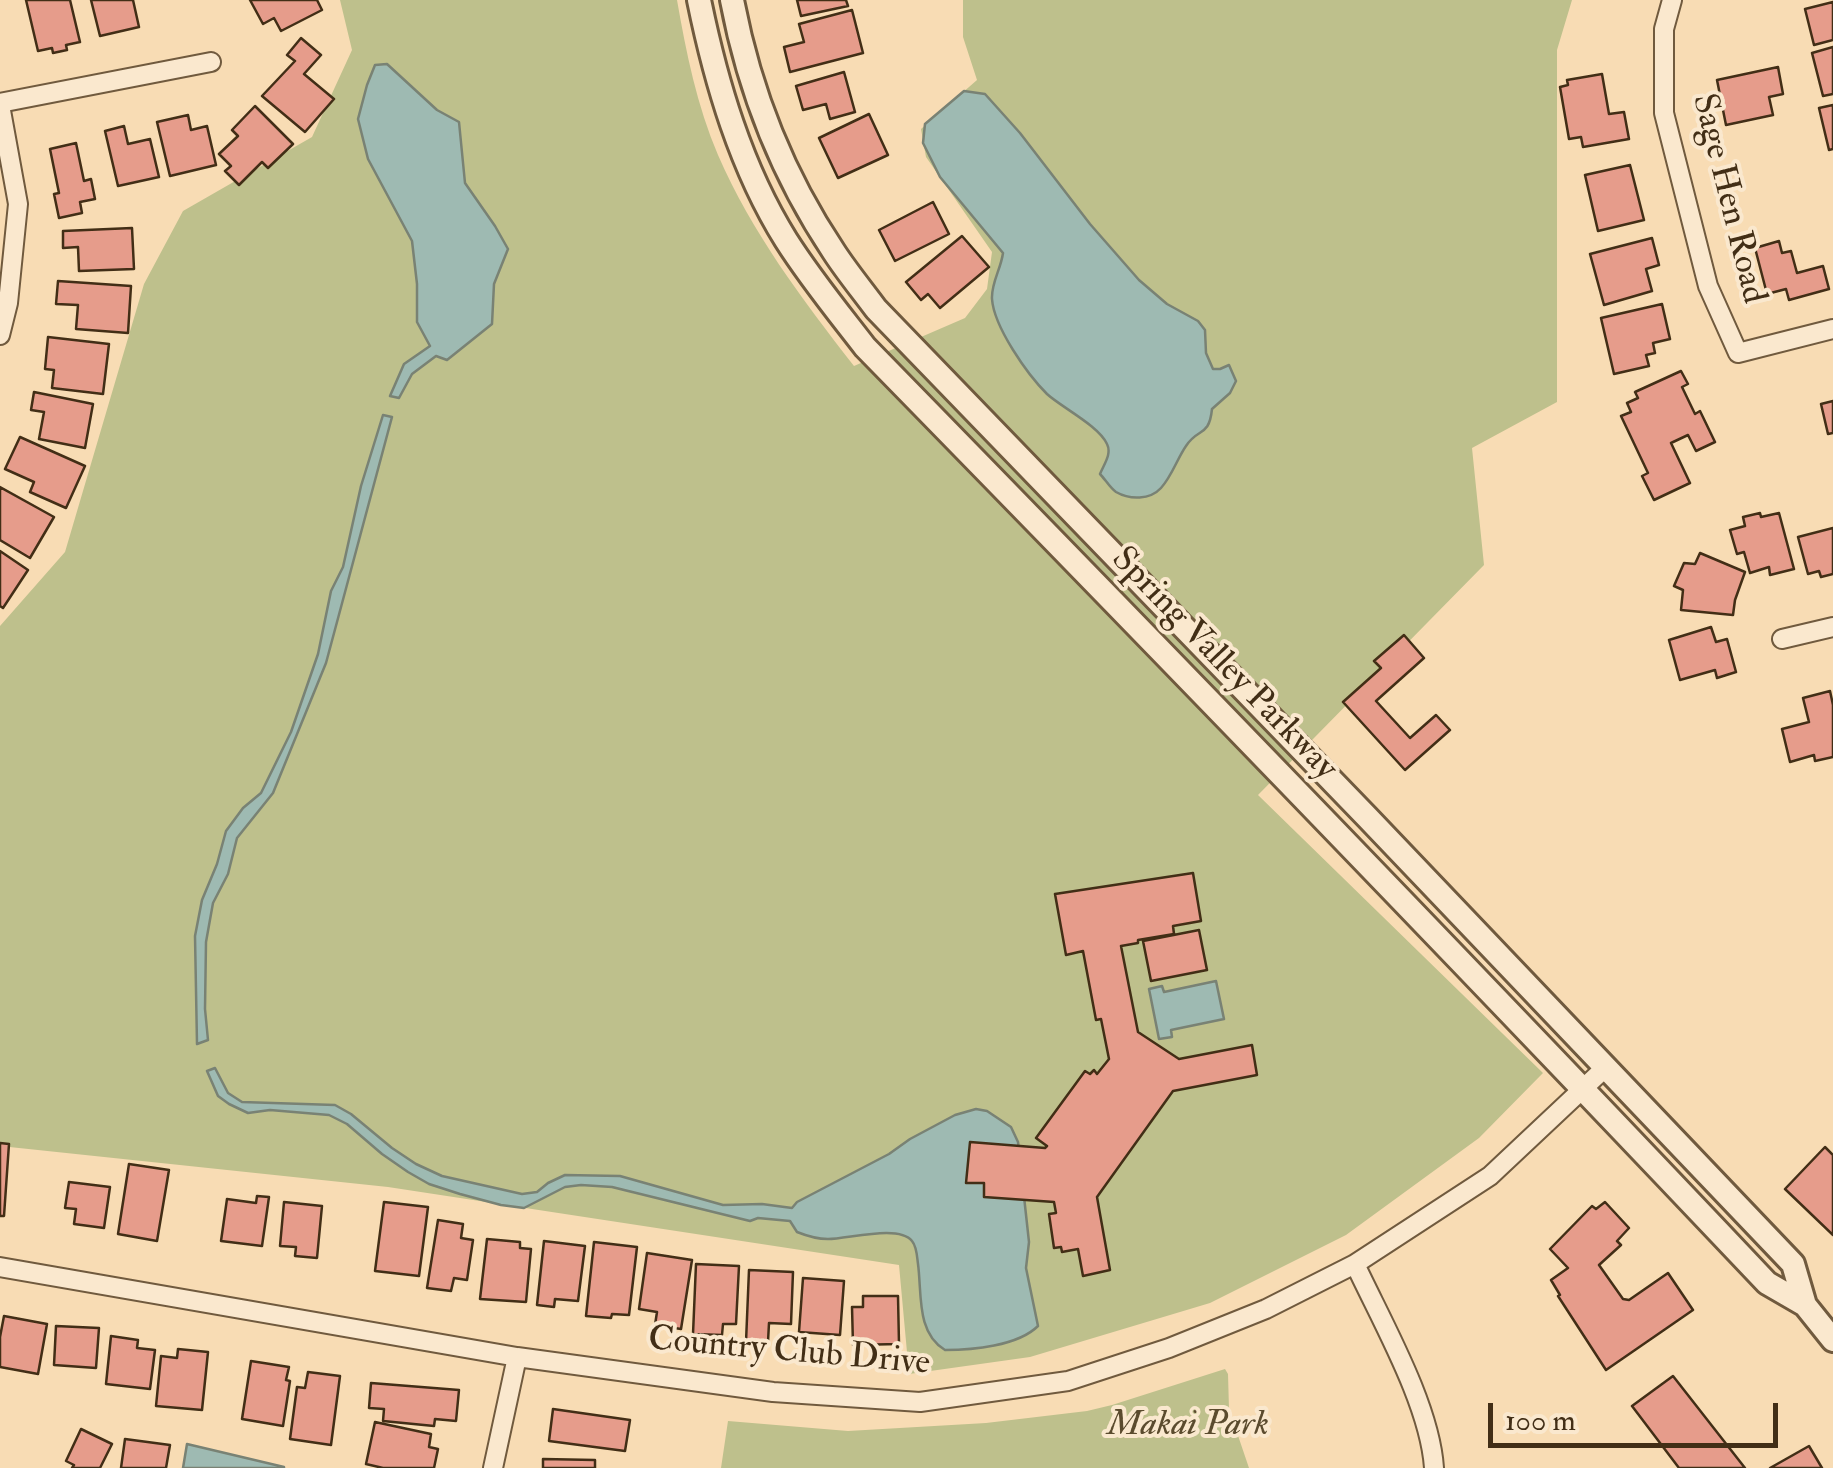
<!DOCTYPE html>
<style>
body{margin:0}
#map{position:relative;width:1833px;height:1468px;overflow:hidden;background:#f8dcb4;font-family:"IM FELL Double Pica",serif}
canvas{display:block}
.scale{position:absolute;left:1488px;top:1403px;width:290px;height:45px;box-sizing:border-box;border:5px solid #422e16;border-top:0;padding-left:12px;font-size:30px;line-height:35px;white-space:nowrap;color:#422e16;-webkit-text-stroke:8px #fae8ce;paint-order:stroke}
</style>
<div id="map">
<canvas width="1833" height="1468"></canvas>
<div class="scale">100 m</div>
</div>
<script>
const ctx = document.querySelector('canvas').getContext('2d');
ctx.lineJoin = 'round';
function fill(path, color) { ctx.fillStyle = color; ctx.fill(path, 'evenodd'); }
function trace(path, color, width, dash) { ctx.strokeStyle = color; ctx.lineWidth = width; ctx.lineCap = dash ? 'butt' : 'round'; ctx.setLineDash(dash || []); ctx.stroke(path); }
function label(font, color, halo, rows, align = 'center') {
  ctx.font = font + ' "IM FELL Double Pica",serif'; ctx.lineWidth = 8; ctx.setLineDash([]); ctx.textBaseline = 'middle'; ctx.strokeStyle = halo; ctx.fillStyle = color; for (const [text, x, y, turn = 0] of rows) {
    ctx.save(); ctx.translate(x, y); ctx.rotate((+turn || 0) * Math.PI / 180); ctx.textAlign = isNaN(turn) ? turn : align; if (halo) ctx.strokeText(text, 0, 0); ctx.fillText(text, 0, 0); ctx.restore();
  }
}
fill(new Path2D(`
 M340,0H677C686,52 697,106 718,155C752,233 802,299 854,366L965,318L987,289L992,252L926,157L921,129L977,80L963,37V0H1572L1557,50V402L1472,448L1484,565L1258,795L1543,1073L1479,1138L1346,1235L1210,1303L1030,1357L909,1374L899,1265L388,1187L0,1146V626L65,552L144,284L183,211L312,137L352,50Z
 M1225,1369L1228,1374L1229,1409L1249,1468H721L728,1421L848,1431L986,1423L1087,1411L1112,1405Z`), '#bec08c');
const water = new Path2D(`
 M387,64L437,110L459,122L465,183L495,226L508,249L494,284L492,324L447,360L436,356L412,374L399,398L390,396L404,364L430,346L417,322V284L412,241L368,159L358,119L367,85L375,65Z
 M964,91L985,94L1020,133L1090,224L1139,280L1167,304L1198,321L1205,330L1206,353L1213,369H1220L1229,365L1236,381L1230,393L1212,409C1209,438 1198,427 1186,446C1177,459 1172,476 1161,488C1150,500 1130,500 1116,492C1110,488 1105,479 1100,474C1104,464 1112,454 1107,444C1099,426 1061,407 1047,394C1027,374 994,327 992,299C991,283 1001,269 1003,253L940,177L923,143L925,124Z
 M383,415L392,417L326,663L273,793L237,838L228,874L213,903L206,942L205,1009L208,1040L197,1044L195,936L202,900L217,864L226,831L243,808L261,793L291,732L318,654L331,591L343,567L361,486Z
 M1216,981L1224,1019L1171,1030L1172,1037L1159,1039L1149,989L1162,986L1164,992Z
 M215,1068L228,1093L242,1102L335,1105L351,1114L392,1148L416,1164L442,1176L522,1194L537,1192L548,1183L565,1175L620,1176L723,1205L762,1204L792,1208L797,1202L889,1154L910,1139L955,1115L976,1109L987,1111L1011,1127L1018,1142L1029,1242L1026,1268L1038,1326C1018,1346 972,1350 945,1350C916,1333 922,1293 918,1264C917,1257 917,1247 912,1241C899,1224 848,1239 828,1239C818,1239 807,1236 797,1232L790,1221L758,1218L750,1221L612,1187L581,1185L565,1187L524,1208L501,1205L460,1194L429,1184L408,1172L382,1154L347,1124L329,1115L270,1110L248,1113L229,1104L218,1096L207,1071Z
 M187,1444L284,1467V1468H183Z`);
fill(water, '#9ebab2');
trace(water, '#798274', 2.5);
const building = new Path2D(`
 M26,0H70L80,42L66,45L67,50L53,53L52,48L38,51Z
 M91,0H133L139,27L100,36Z
 M250,0H317L322,10L281,31L274,18L263,24Z
 M797,0H846L848,6L801,16Z
 M1833,2V40L1814,45L1805,9Z
 M852,10L863,53L790,72L784,47L804,42L799,24Z
 M301,38L321,55L304,74L334,99L305,132L262,96L295,61L287,55Z
 M1833,47V94L1823,96L1812,53Z
 M1778,67L1783,94L1769,97L1773,115L1726,125L1717,80Z
 M844,72L855,112L830,119L826,104L803,110L796,86Z
 M1602,74L1609,114L1624,112L1629,139L1583,147L1581,137L1569,139L1560,87L1568,85L1567,80Z
 M1833,105V149L1829,150L1819,108Z
 M255,106L293,144L268,168L262,162L239,185L225,171L231,166L219,154L238,136L232,130Z
 M869,114L888,155L838,178L819,138Z
 M188,115L191,130L207,126L216,165L170,176L157,122Z
 M124,126L128,144L150,139L159,177L118,186L105,131Z
 M76,143L84,181L91,179L95,199L80,202L82,213L59,218L54,194L59,193L50,149Z
 M1630,165L1644,220L1598,231L1585,175Z
 M933,202L949,234L895,261L879,230Z
 M132,228L134,269L79,271L78,247L63,248V231Z
 M962,236L989,267L940,308L928,294L921,300L906,282Z
 M1652,238L1659,265L1646,269L1652,291L1604,305L1590,254Z
 M1779,241L1782,253L1791,251L1797,273L1823,266L1829,289L1789,300L1786,289L1767,294L1755,248Z
 M58,281L131,286L128,333L76,329L78,305L56,304Z
 M1662,304L1670,339L1653,343L1655,353L1646,355L1649,366L1614,374L1601,318Z
 M48,337L109,344L103,394L52,388L54,370L45,369Z
 M1681,371L1688,384L1682,387L1695,414L1700,411L1715,442L1696,451L1688,435L1671,443L1690,483L1654,500L1642,476L1648,473L1621,416L1631,412L1627,403L1638,398L1635,392Z
 M34,392L93,404L85,448L39,439L44,412L31,410Z
 M1833,401V433L1828,434L1821,404Z
 M20,437L85,466L66,508L30,492L34,482L5,469Z
 M0,487L54,517L30,558L0,540Z
 M1760,513L1761,517L1779,513L1794,569L1770,575L1769,567L1750,573L1744,552L1737,554L1730,530L1745,526L1743,517Z
 M1833,528V574L1821,577L1819,571L1808,574L1798,537Z
 M0,551L28,570L3,608L0,606Z
 M1700,553L1745,572L1735,600L1733,615L1681,610L1683,590L1674,586L1684,563L1695,564Z
 M1711,627L1716,642L1727,639L1736,672L1717,678L1715,670L1680,680L1669,640Z
 M1404,635L1424,658L1376,701L1410,738L1436,715L1450,730L1405,770L1343,702L1381,668L1374,661Z
 M1830,691L1833,705V757L1815,761L1814,755L1790,762L1782,729L1809,722L1803,698Z
 M1193,873L1201,921L1173,926L1174,934L1138,940V943L1121,946L1138,1032L1179,1059L1252,1045L1257,1075L1173,1091L1097,1197L1110,1270L1083,1276L1078,1249L1062,1252L1061,1247L1054,1248L1049,1214L1056,1213L1054,1202L984,1197V1183H966L970,1142L1045,1148L1047,1146L1036,1138L1085,1071L1090,1074L1094,1070L1097,1074L1109,1059L1101,1019L1096,1020L1083,951L1066,955L1055,894Z
 M1199,930L1207,970L1151,981L1143,941Z
 M0,1143L9,1144L4,1216H0Z
 M1825,1147L1833,1155V1235L1785,1189Z
 M129,1164L169,1170L157,1241L118,1234Z
 M69,1182L110,1187L104,1228L74,1224L76,1209L65,1208Z
 M257,1196L269,1197L262,1246L221,1241L227,1199L256,1203Z
 M284,1202L322,1206L317,1258L295,1256L296,1247L280,1246Z
 M384,1202L428,1207L419,1276L375,1271Z
 M1605,1202L1629,1228L1617,1241L1621,1245L1599,1265L1623,1299L1629,1300L1668,1273L1693,1310L1606,1370L1558,1296L1560,1295L1551,1280L1568,1268L1550,1249L1592,1206L1596,1209Z
 M438,1220L463,1224L461,1238L473,1240L467,1280L454,1278L451,1291L427,1288Z
 M487,1239L520,1242V1248L531,1249L526,1302L480,1299Z
 M544,1241L585,1246L578,1301L555,1299L554,1307L537,1305Z
 M594,1242L637,1247L629,1315L612,1314L611,1318L586,1316Z
 M647,1253L692,1260L681,1329L655,1325L657,1312L639,1309Z
 M696,1264L739,1266L736,1324H723L722,1335L693,1334Z
 M749,1270L793,1272L791,1324L769,1323L768,1342H746Z
 M803,1278L844,1281L840,1335L799,1332Z
 M863,1296H898L899,1344L853,1345L852,1307H863Z
 M4,1316L47,1324L38,1374L0,1367V1337Z
 M56,1326L99,1328L96,1368L54,1365Z
 M111,1336L138,1340L137,1348L155,1350L150,1389L106,1384Z
 M178,1349L208,1352L202,1410L156,1406L161,1356L177,1358Z
 M251,1361L289,1367L286,1380L290,1381L283,1426L242,1419Z
 M308,1372L340,1376L331,1445L290,1439L297,1387L305,1388Z
 M1673,1376L1745,1468H1679L1632,1406Z
 M371,1383L459,1390L456,1421L435,1419L434,1426L383,1421L384,1409L369,1408Z
 M553,1409L630,1420L625,1451L549,1441Z
 M375,1422L431,1434L429,1447L438,1449L434,1468H383L366,1464Z
 M81,1429L112,1444L100,1468H72L74,1465L66,1461Z
 M125,1439L170,1445L166,1468H121Z
 M1809,1446L1822,1468H1770Z
 M543,1459L595,1460V1468H543Z`);
fill(building, '#e69c8b');
trace(building, '#422e16', 2.5);
const minor = new Path2D(`
 M1672,0L1664,29V113L1708,286L1738,353L1833,329
 M0,103L211,62
 M0,105L18,204L8,303L0,335
 M1782,639L1833,627
 M1355,1264C1382,1322 1430,1405 1434,1468
 M0,1267L517,1357L773,1392L920,1402L1068,1381L1169,1348L1266,1309L1355,1264L1490,1176L1606,1067
 M493,1468L517,1357`);
const tertiary = new Path2D(`
 M699,0C716,83 741,168 786,240C810,278 838,312 865,347C1168,657 1469,968 1767,1283L1805,1305L1833,1340
 M732,0C749,90 783,176 834,252C847,272 862,290 876,309L1367,817L1793,1264L1805,1305`);
trace(minor, '#705a3e', 22);
trace(tertiary, '#705a3e', 28);
trace(minor, '#fae8ce', 18);
trace(tertiary, '#fae8ce', 22);
label('35px', '#422e16', '#fae8ce', [
 ["Sage Hen Road",1727,199,76],
 ["Spring Valley Parkway",1223,665,46],
 ["Country Club Drive",789,1353,5]
]);
label('italic 35px', '#5b4b2e', '#fae8ce', [
 ["Makai Park",1188,1426]
]);
</script>
